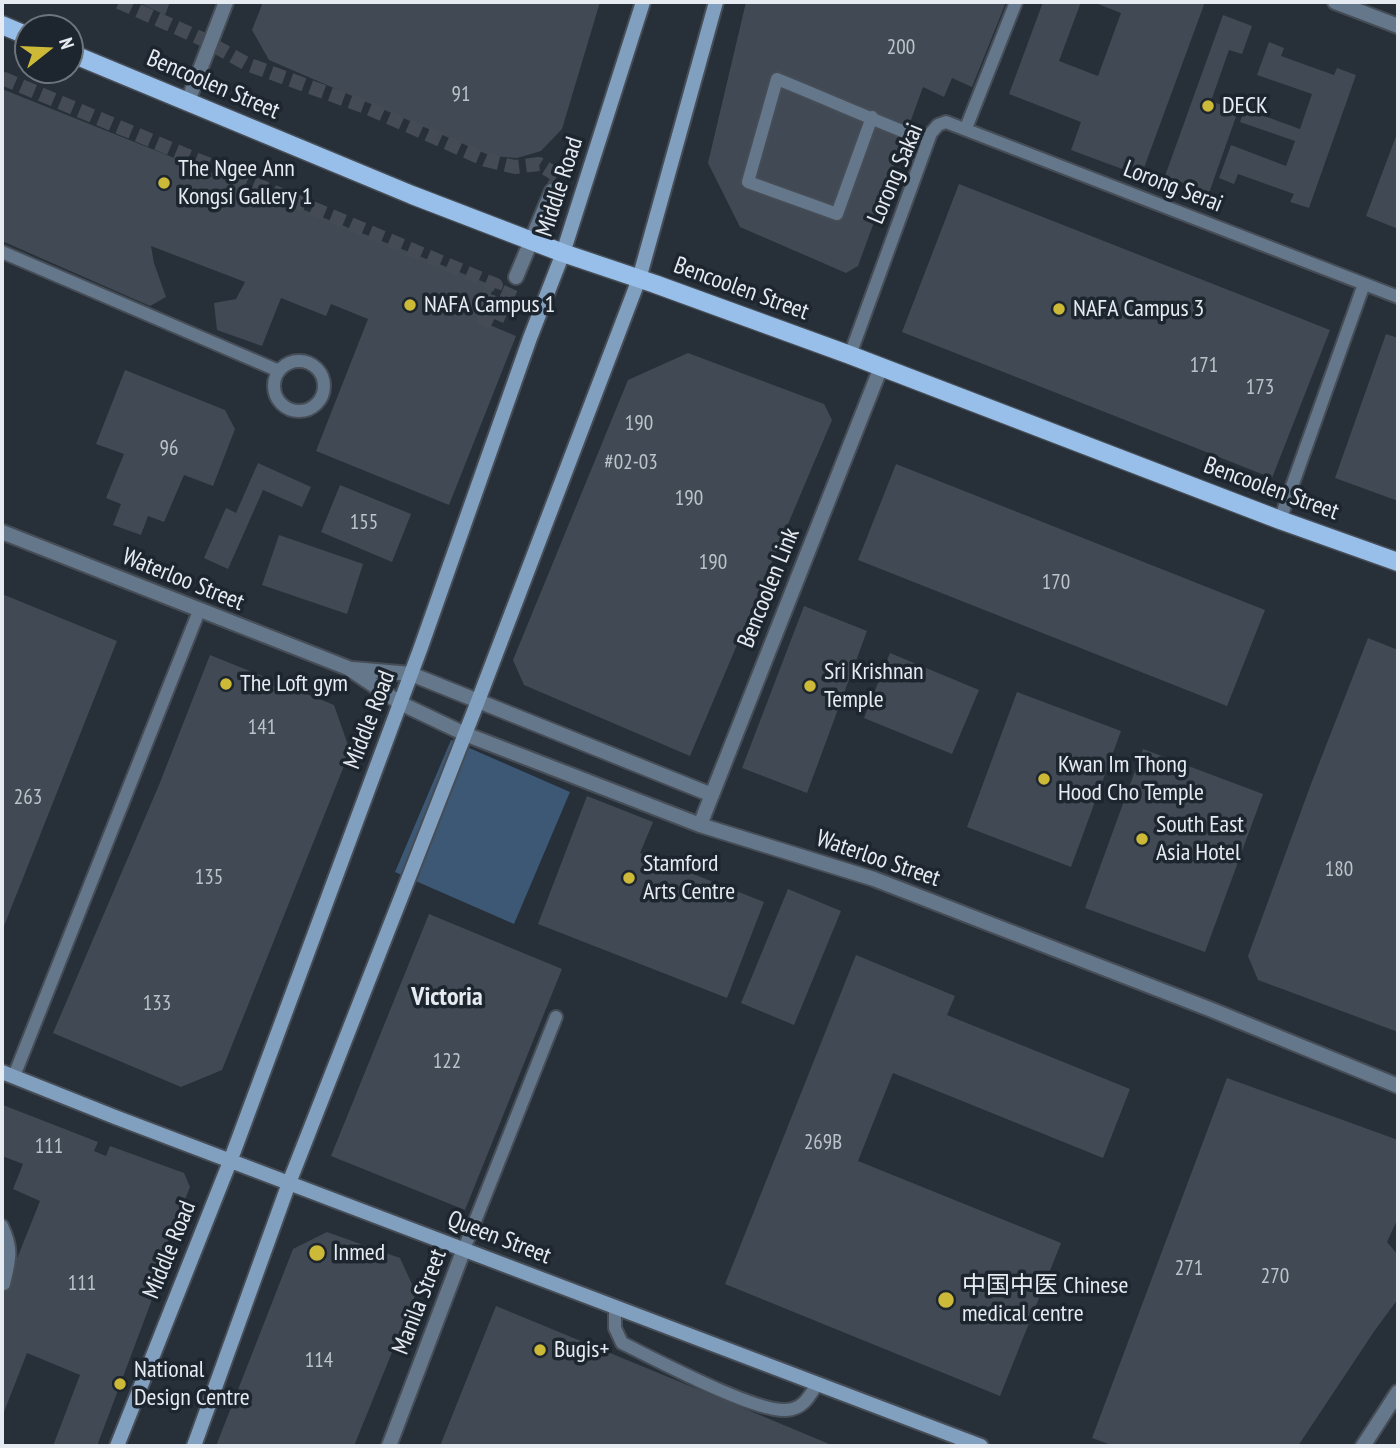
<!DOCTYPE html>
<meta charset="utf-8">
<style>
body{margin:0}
#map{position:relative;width:1400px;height:1448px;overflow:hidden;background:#272f38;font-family:"PT Sans Narrow",sans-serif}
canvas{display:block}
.frame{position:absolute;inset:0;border:4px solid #e6ebf1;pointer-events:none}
.north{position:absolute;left:14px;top:14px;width:70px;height:70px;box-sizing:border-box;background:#1d252e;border:2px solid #6d747c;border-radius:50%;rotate:72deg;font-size:19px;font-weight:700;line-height:28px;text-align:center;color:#e6ebf1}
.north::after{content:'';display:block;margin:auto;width:24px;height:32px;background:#cdb938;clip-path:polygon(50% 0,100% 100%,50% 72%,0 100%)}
</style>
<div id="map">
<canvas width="1400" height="1448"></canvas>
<div class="frame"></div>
<div class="north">N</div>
</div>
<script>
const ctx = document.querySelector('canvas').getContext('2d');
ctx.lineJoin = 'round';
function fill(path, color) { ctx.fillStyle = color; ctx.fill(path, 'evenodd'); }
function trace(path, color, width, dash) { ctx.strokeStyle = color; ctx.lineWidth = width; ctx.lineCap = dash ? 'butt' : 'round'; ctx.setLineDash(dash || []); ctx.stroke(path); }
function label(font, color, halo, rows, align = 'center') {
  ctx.font = font + ' "PT Sans Narrow","Noto Sans SC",sans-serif'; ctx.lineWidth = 7; ctx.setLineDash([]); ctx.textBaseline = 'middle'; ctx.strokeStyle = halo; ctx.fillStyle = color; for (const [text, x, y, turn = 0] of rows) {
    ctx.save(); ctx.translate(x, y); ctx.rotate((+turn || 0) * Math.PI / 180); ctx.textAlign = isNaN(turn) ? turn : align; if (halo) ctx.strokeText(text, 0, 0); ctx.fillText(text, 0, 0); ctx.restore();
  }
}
fill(new Path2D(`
 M451,740L570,792L514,924L395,872Z`), '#3c5875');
fill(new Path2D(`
 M138,2H170L165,15Z
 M263,2H600L562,129L541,151L517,158L491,156L269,60L252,30Z
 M746,2H1006L972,87L952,78L944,97L923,87L858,266L846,273L740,227L708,163Z
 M1043,2H1081L1059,61L1098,76L1121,13L1093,2H1205L1141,176L1071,150L1081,122L1009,94Z
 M1223,15L1252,26L1242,54L1229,50L1211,101L1238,111L1209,193L1165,176Z
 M1269,42L1284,48L1281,56L1334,75L1337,68L1356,75L1309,208L1290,202L1294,194L1238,174L1234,184L1219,178L1231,145L1286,166L1295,141L1240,122L1245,109L1300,129L1312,94L1257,75Z
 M2,89L494,286L480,321L516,336L449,505L316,451L368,319L331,304L326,316L281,298L262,346L217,330L214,303L236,299L245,282L151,246L154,263L166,297L150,306L2,241Z
 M1398,131V229L1366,216Z
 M959,184L1330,330L1272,478L902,332Z
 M1386,334L1398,338V501L1335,478Z
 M688,353L824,404L832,420L690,756L524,685L513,660L628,380Z
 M125,370L225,410L235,429L213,486L184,475L164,522L148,516L141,535L113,525L121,504L106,498L124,454L96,444Z
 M258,463L311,487L302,507L263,490L228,569L204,558L226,508L236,513Z
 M896,464L1265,610L1227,706L858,560Z
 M340,485L411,514L392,562L321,532Z
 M279,535L363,564L347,614L262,585Z
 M2,594L117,641L2,931Z
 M804,606L867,631L807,793L742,768Z
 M1368,638L1398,650V1032L1258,980L1248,956L1311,784Z
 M890,653L979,690L952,754L864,718Z
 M210,655L334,705L350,751L222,1070L181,1087L53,1033L159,785Z
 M1017,692L1121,731L1071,867L967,827Z
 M1143,749L1263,794L1205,952L1085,908Z
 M587,796L653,822L640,853L764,902L727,998L538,924Z
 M788,889L841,911L794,1025L741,1003Z
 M429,914L562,969L465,1210L331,1156Z
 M856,955L955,996L947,1015L1130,1089L1103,1158L893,1073L858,1161L1061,1243L1000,1396L725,1284Z
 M1227,1078L1398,1140V1218L1387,1242L1398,1255V1299L1375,1330L1298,1446H1114L1092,1438Z
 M3,1105L98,1142L94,1151L106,1156L110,1146L184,1173L190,1187L156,1271L162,1273L97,1446H53L80,1375L27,1353L2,1417V1296L40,1201L13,1189L23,1164L2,1156Z
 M327,1232L400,1258L416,1293L354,1446H216L293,1249Z
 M496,1306L707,1393L834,1446H440Z`), '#414a54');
trace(new Path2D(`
 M119,2L202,39L247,64L368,108L486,160L515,167L539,164L558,176L552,191
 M2,78L496,285L484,319L495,324L516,277`), '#444b54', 14, [14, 7]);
const lane = new Path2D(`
 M872,117L837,214L748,182L777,79C827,99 877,122 928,141
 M966,128L1016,2
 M2,252L279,371
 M850,355L931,133L938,125L946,122L1398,297
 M274 386a25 25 0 1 1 50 0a25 25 0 1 1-50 0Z
 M1280,520L1364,284
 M14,1076L199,611
 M2,1226C13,1249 10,1259 4,1284
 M464,1249L556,1017
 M615,1307V1328L622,1343C655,1359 754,1412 786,1410C803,1409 809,1397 817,1384`);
const street = new Path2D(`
 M1335,2L1398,26
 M188,101L226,2
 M516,277L552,191
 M2,532L348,668L400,703L465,734L700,825L874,879L1212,1010L1398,1086
 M353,669L411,674L712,795
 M700,825L881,367
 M389,1446L464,1249
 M1363,1446L1398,1392`);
const secondary = new Path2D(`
 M2,1072L115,1117L981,1446
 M117,1446L231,1159L421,647L530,338L563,253L643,2
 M194,1446L289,1183L478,701L639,279L716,2`);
const primary = new Path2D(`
 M2,25L28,36
 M70,53L412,195L563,253L655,284L850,355L1280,520L1398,562`);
trace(lane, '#464d56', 16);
trace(street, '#464d56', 18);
trace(secondary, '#464d56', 18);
trace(primary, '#464d56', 21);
trace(lane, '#64778b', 12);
trace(street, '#64778b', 14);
trace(secondary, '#81a0c0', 14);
trace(primary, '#98bfe9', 18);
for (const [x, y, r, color] of [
 [1208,106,7,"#cdb938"],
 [164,183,7,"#cdb938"],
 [410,305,7,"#cdb938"],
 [1059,309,7,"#cdb938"],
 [226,684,7,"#cdb938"],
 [810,686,7,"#cdb938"],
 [1044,779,7,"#cdb938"],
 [1142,839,7,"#cdb938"],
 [629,878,7,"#cdb938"],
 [317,1253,9,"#cdb938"],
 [946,1300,9,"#cdb938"],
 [540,1350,7,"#cdb938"],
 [120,1384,7,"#cdb938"]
]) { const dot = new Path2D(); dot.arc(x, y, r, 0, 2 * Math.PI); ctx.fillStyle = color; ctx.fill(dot); trace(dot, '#1d252e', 2.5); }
label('21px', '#bdc3ca', null, [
 ["200",901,48],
 ["91",461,95],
 ["171",1204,366],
 ["173",1260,388],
 ["190",639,424],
 ["96",169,449],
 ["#02-03",631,463],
 ["190",689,499],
 ["155",364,523],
 ["190",713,563],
 ["170",1056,583],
 ["141",262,728],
 ["263",28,798],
 ["180",1339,870],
 ["135",209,878],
 ["133",157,1004],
 ["122",447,1062],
 ["269B",823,1143],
 ["111",49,1147],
 ["271",1189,1269],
 ["270",1275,1277],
 ["111",82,1284],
 ["114",319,1361]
]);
label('24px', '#e6ebf1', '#1d252e', [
 ["Bencoolen Street",213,85,23],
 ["Lorong Sakai",896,174,-67],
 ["Middle Road",560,187,-72],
 ["Lorong Serai",1173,187,21],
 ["Bencoolen Street",741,289,20],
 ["Bencoolen Street",1271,489,20],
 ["Waterloo Street",183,580,22],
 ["Bencoolen Link",769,588,-68],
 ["Middle Road",370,720,-69],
 ["Waterloo Street",878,859,19],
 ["Queen Street",499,1238,21],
 ["Middle Road",170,1250,-68],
 ["Manila Street",420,1302,-69]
]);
label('24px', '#e6ebf1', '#1d252e', [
 ["DECK",1222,106],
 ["The Ngee Ann",178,169],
 ["Kongsi Gallery 1",178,197],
 ["NAFA Campus 1",424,305],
 ["NAFA Campus 3",1073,309],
 ["Sri Krishnan",824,672],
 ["Temple",824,700],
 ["The Loft gym",240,684],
 ["Kwan Im Thong",1058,765],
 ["Hood Cho Temple",1058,793],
 ["South East",1156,825],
 ["Asia Hotel",1156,853],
 ["Stamford",643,864],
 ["Arts Centre",643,892],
 ["Inmed",333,1253],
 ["中国中医 Chinese",962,1286],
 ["medical centre",962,1314],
 ["Bugis+",554,1350],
 ["National",134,1370],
 ["Design Centre",134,1398]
], 'left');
label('bold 26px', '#e6ebf1', '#1d252e', [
 ["Victoria",447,998]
]);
</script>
